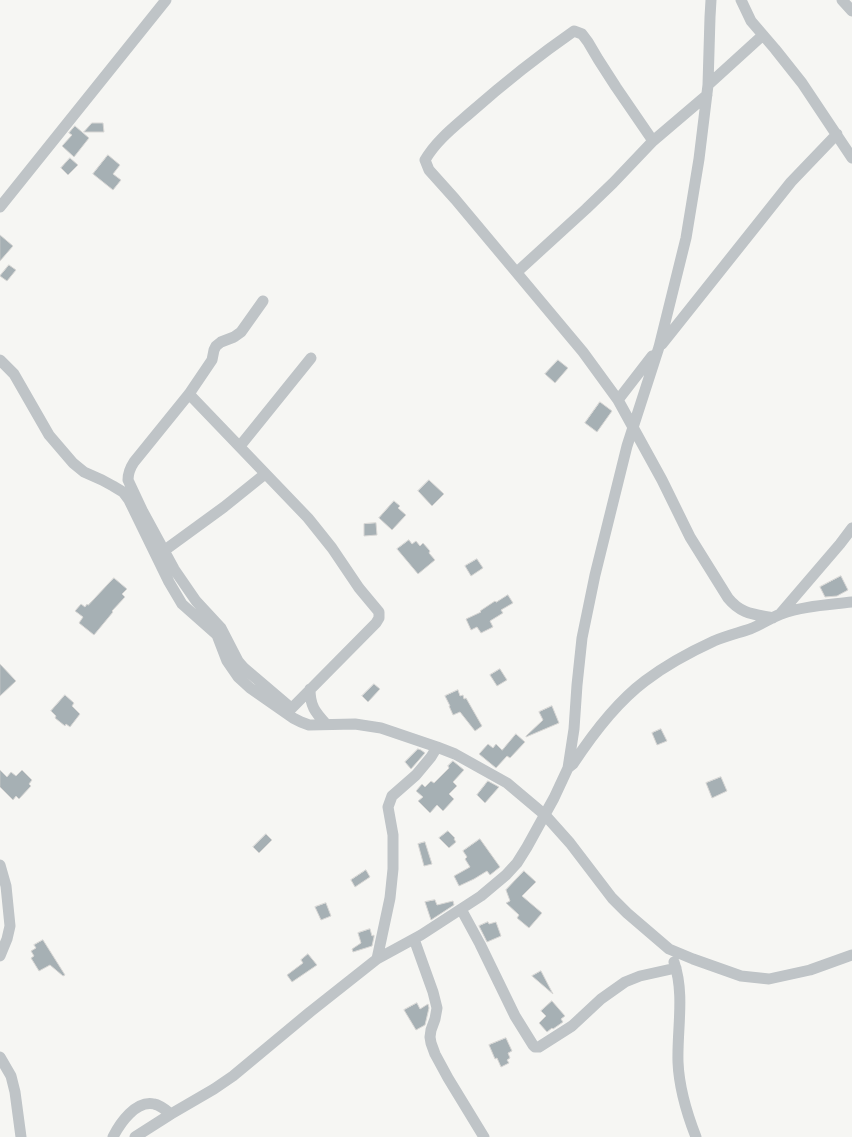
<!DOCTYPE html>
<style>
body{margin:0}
canvas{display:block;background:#f6f6f3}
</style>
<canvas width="852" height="1137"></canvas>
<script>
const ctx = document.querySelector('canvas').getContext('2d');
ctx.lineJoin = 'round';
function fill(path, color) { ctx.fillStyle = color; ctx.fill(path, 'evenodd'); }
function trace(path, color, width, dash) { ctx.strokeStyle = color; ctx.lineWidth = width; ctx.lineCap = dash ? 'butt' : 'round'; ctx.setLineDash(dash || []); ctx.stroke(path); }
const building = new Path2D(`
 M92,123H103L104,132H84Z
 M75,126L89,138L74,157L62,146L72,135L69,133Z
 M108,155L120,165L113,174L121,180L113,190L93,174Z
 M70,158L78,165L68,175L61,168Z
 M0,235L13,246L0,261Z
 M9,265L16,270L7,281L0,276Z
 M558,360L568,368L555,383L545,374Z
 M600,402L612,411L597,432L585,423Z
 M429,480L444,494L432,506L418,491Z
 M394,501L400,506L398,508L406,515L392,530L379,518Z
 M376,523L377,535L364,536V524Z
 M409,540L412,544L416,541L420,546L423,543L430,551L429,553L435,560L418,574L397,549Z
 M477,559L483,568L471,576L465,566Z
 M841,576L848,590L837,596L825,597L820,587Z
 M114,578L127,589L122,594L125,597L112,611L113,612L94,635L79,623L83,617L75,611L81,604L85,607L87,604L88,605Z
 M508,595L513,603L501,610L503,613L490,621L493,627L481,633L477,627L471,630L466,619L481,612L480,611L495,601L496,602Z
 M0,664L16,681L0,696Z
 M500,669L507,680L497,686L490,675Z
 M374,684L380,689L368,702L362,696Z
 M458,690L460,696L463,695L464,699L466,698L482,726L475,731L460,712L453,715L449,706H450L445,696Z
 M65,695L74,703L72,706L80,714L70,727L66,724L65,726L55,718L56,716L51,711Z
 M552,706L559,723L526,737V736L543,720L539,712Z
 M661,729L667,741L657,745L652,733Z
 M516,734L525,742L510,758L507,756L496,768L479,754L488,744L493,748L496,744L502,750Z
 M418,749L421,750L425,753L411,769L405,762Z
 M453,761L464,770L453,782L457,786L449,794L454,799L443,811L437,805L430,813L418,801L423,797L416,791L422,784L425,787L431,781L434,783L449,768L448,766Z
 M0,770L7,777L11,772L16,776L22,770L32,780L29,784L31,786L19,799L16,796L13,800L0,787Z
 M721,777L727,791L712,798L706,783Z
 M488,781L499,787L485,803L477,795Z
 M448,831L455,838L454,839L456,842L449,848L439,838Z
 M266,834L272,840L259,853L253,847Z
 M480,839L500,867L490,875L487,871L474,879L459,886L454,876L470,867L465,859L467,857L463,851Z
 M425,842L432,864L424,866L418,844Z
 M366,870L370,877L355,887L351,880Z
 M524,871L536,882L522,896L542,913L529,928L517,918L519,915L506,903L510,901L506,890Z
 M435,900L437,905L453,901L454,905L431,920L425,902Z
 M326,903L331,916L321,920L315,907Z
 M488,922L489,924L496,922L501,936L487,942L479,926Z
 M370,929L372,936L374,935V937L372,946L353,952L352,949L361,943L358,933Z
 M43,940L65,975L63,976L50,965L39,971L31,958L34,956L31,951L36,948L34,945Z
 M308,954L317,965L292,982L287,975L303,963L301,960Z
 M541,971L553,994L532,976Z
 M552,1001L565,1016L561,1019L563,1022L553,1029L552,1028L547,1032L539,1023L546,1016L541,1011Z
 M417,1003L420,1009L428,1004L429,1008L425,1025L416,1030L404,1010Z
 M506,1038L512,1051L508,1053L510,1058L507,1060L509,1063L501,1067L497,1058L495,1059L489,1045Z`);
fill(building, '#a6b0b4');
trace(building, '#d8d7d5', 1);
trace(new Path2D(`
 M741,0L751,21L775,49L802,83L852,158
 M842,0L852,11
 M708,85L763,35
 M653,141L616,87L598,59L588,42L582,34L574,31C538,56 503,84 470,113C454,127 436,141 425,160L429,170L455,199L583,352L618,400L662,480L690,537L728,598C741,614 753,614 773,618
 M0,207L166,0
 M517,272L586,209L613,183L653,141L707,95
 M263,301L241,332L234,337L221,342L216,346L214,350L212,360L189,394L134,462C130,468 128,473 128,480L143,512L174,569L196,601L221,628L238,661L244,668L291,708
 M662,344L791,182L837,134
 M0,360L14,374L49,435L73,463L84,472L102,480L113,486L123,492L129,500L169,582L182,604L217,635L227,661L238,677L250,688L293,718L301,722L309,725L355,724L381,728L437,747L455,754L507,783L545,815L570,843L612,898L627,913L669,949L693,959L741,976L769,979L810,970L852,955
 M189,394L308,518L332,548L359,588L379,612V618L376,623L287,713
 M618,400L652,356
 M240,446L311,358
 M165,550L224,507L265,474
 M780,614L840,544L852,528
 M310,689C310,706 315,712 326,724
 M568,768L573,764C592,735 617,702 645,681C666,665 690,652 714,641C726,636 738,633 750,629C761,625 770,618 781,614C803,606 828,605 852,602
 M0,865L6,886L10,926L7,939L0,956
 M461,909L480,944L515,1016L533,1045L535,1047H539L572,1026L601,999L625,982L640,976L676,968
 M414,939L433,992L437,1008L435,1019L431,1030L430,1037L431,1043L435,1054L448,1078L484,1137
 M377,959L390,898L393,869V835L388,807L392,796L416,775L431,757L437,747
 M674,962C685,994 677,1029 678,1062C679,1087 687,1114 696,1137
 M0,1057L11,1076L15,1092L21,1137
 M113,1137C120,1123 136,1100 154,1104C160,1105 166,1110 171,1114
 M135,1137L171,1114L214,1089L233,1076L310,1012L377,959L421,935L481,896L506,875L517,863L527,847L554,798L568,768L574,729L577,685L582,638L595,575L627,446L659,347L686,238L699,159L708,85L710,17L711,0`), '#bfc4c7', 11);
</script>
